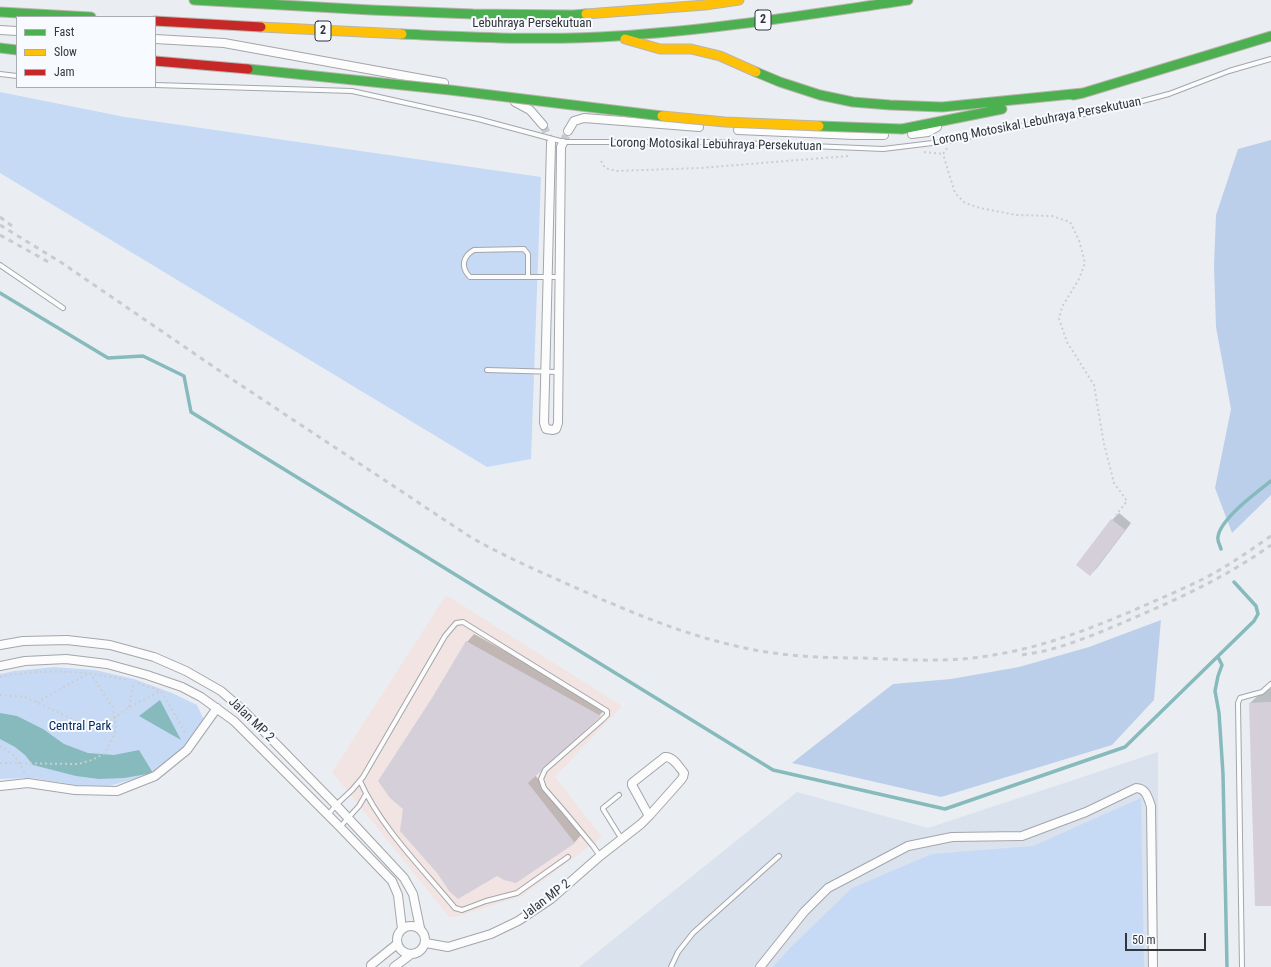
<!DOCTYPE html>
<style>
body{margin:0}
#map{position:relative;width:1271px;height:967px;overflow:hidden;background:#eaeef3;font-family:"Roboto Condensed",sans-serif}
canvas{display:block}
.legend{position:absolute;left:16px;top:16px;width:140px;height:72px;box-sizing:border-box;background:#f7fafe;border:1px solid #a9acb0;margin:0;padding:5px 7px;list-style:none;font-size:12px;color:#34363a}
.legend li{display:flex;align-items:center;gap:8px;height:20px}
.legend b{width:20px;border:1px solid #a9acb0}
.scale{position:absolute;left:1125px;top:933px;width:81px;height:18px;box-sizing:border-box;border:2px solid #34363a;border-top:0;padding-left:5px;font-size:12px;line-height:14px;white-space:nowrap;color:#34363a;-webkit-text-stroke:3px #f7fafe;paint-order:stroke}
</style>
<div id="map">
<canvas width="1271" height="967"></canvas>
<ul class="legend">
<li><b style="height:5px;background:#4caf50"></b>Fast</li>
<li><b style="height:5px;background:#ffc107"></b>Slow</li>
<li><b style="height:5px;background:#c62828"></b>Jam</li>
</ul>
<div class="scale">50 m</div>
</div>
<script>
const ctx = document.querySelector('canvas').getContext('2d');
ctx.lineJoin = 'round';
function fill(path, color) { ctx.fillStyle = color; ctx.fill(path, 'evenodd'); }
function trace(path, color, width, dash) { ctx.strokeStyle = color; ctx.lineWidth = width; ctx.lineCap = dash ? 'butt' : 'round'; ctx.setLineDash(dash || []); ctx.stroke(path); }
function label(font, color, halo, rows, align = 'center') {
  ctx.font = font + ' "Roboto Condensed",sans-serif'; ctx.lineWidth = 4; ctx.setLineDash([]); ctx.textBaseline = 'middle'; ctx.strokeStyle = halo; ctx.fillStyle = color; for (const [text, x, y, turn = 0] of rows) {
    ctx.save(); ctx.translate(x, y); ctx.rotate((+turn || 0) * Math.PI / 180); ctx.textAlign = isNaN(turn) ? turn : align; if (halo) ctx.strokeText(text, 0, 0); ctx.fillText(text, 0, 0); ctx.restore();
  }
}
fill(new Path2D(`
 M1158,752V967H579L797,792L928,828Z`), '#dae2ee');
fill(new Path2D(`
 M446,595L622,706L555,777L602,837L522,896L456,917H451L448,916L421,882L332,772Z`), '#f1e4e2');
fill(new Path2D(`
 M0,92L125,117L541,177L531,459L487,467L0,173Z
 M54,667L95,670L134,679L172,693L197,705L204,720L193,737L176,757L152,774L109,786L76,785L32,778L0,779V674L14,671Z
 M1141,798L1144,967H773L791,947L852,888L932,854L1033,846Z`), '#c7daf5');
fill(new Path2D(`
 M1271,140V495L1232,533L1215,488L1231,409L1216,327L1214,266L1216,215L1238,149Z
 M1161,620L1154,700L1112,745L941,797L792,763L893,684L951,679L1019,667L1089,647Z`), '#bccfea');
fill(new Path2D(`
 M160,700L181,740L139,716Z
 M0,713L17,716L43,729L64,744L88,753L114,755L139,750L153,773L124,778L99,779L76,776L33,765L25,755L15,747L0,739Z`), '#86babc');
fill(new Path2D(`
 M1119,513L1131,523L1097,568L1090,575L1112,520Z
 M474,634L607,708L535,775L581,835L575,842L516,882L497,874L433,698L467,642Z
 M1265,689H1271V905L1250,703Z`), '#0003');
trace(new Path2D(`
 M0,293L108,358L143,356L184,376L191,412L773,770L945,809L1125,747L1254,621L1258,614L1256,606L1234,582
 M1221,549C1220,545 1217,541 1218,537C1220,519 1257,492 1271,481
 M1218,657L1222,665L1218,676L1215,691L1219,713L1223,774L1227,967`), '#86babc', 3.5);
fill(new Path2D(`
 M1111,519L1125,530L1090,576L1076,565Z
 M466,641L601,716L528,783L575,843L516,883L504,880L497,876L458,899L449,891L438,874L400,831L403,809L390,798L378,781L432,698Z
 M1271,702V906H1255L1249,703Z`), '#d5cfd9');
trace(new Path2D(`
 M543,125L551,143
 M563,143L568,131`), '#c6c9ce', 8, [8, 4]);
const lane = new Path2D(`
 M0,74L17,76
 M155,85L352,91L478,119L564,142H716L883,149L949,141L1021,126L1116,108L1169,94L1229,71L1271,59
 M0,265L63,308
 M528,277V254L524,249L474,250C463,256 460,267 470,277H559
 M487,370L558,372
 M360,781C381,828 423,869 455,908L462,910L486,901L517,893L568,857
 M619,795L603,808V809L621,838
 M328,815L336,805L352,790L363,777L445,636L456,623L463,622L607,711V715L602,720L545,770L541,779L544,788L564,811L593,846L600,856
 M340,827L359,806L366,794
 M671,967L678,952L693,933L779,856
 M1242,967L1238,703L1240,698L1262,692L1271,684`);
const street = new Path2D(`
 M0,30L17,31
 M155,39L173,40L224,43L444,83
 M515,102L530,110L543,125
 M738,130L854,135H884
 M568,131L574,121L584,118L699,127
 M912,134L928,132L937,127
 M551,143L544,423L546,429L553,430L556,429L558,423L561,147L563,143
 M0,645L23,641L67,640L110,645L154,657L186,671L221,691L243,710L336,805L404,878L413,894L420,928
 M0,666L25,661L66,659L107,664L147,675L182,687L201,697L234,721L340,827L392,881L398,895L402,929
 M0,786L28,783L75,790L117,791L155,776L187,750L217,708
 M397 940a14 14 0 1 1 28 0a14 14 0 1 1-28 0Z
 M426,943L448,947L491,934L518,921L551,899L600,856L641,824L649,816L681,780L683,777L684,773C679,767 673,756 665,757L632,783V785L649,816
 M371,967V965L397,944
 M394,967L410,955
 M760,967L804,912L828,888L908,846L952,837L1022,836L1086,812L1136,788C1146,788 1148,798 1151,806L1153,967`);
const fast = new Path2D(`
 M194,0L371,10L473,14L573,15L586,14
 M0,12L91,17
 M402,34C473,37 545,41 617,36C714,30 811,14 908,0
 M0,48L17,50
 M756,72L780,82L820,95L853,102L890,105L942,107L1083,93
 M1073,95L1083,93L1271,36
 M902,129L1002,109`);
const slow = new Path2D(`
 M586,14L705,5L739,0
 M261,27L402,34
 M625,39L660,49H691L720,56L756,72`);
const jam = new Path2D(`
 M155,21L261,27`);
trace(lane, '#a3a6aa', 6);
trace(street, '#a3a6aa', 10);
trace(fast, '#b9b5ad', 11);
trace(slow, '#b9b5ad', 11);
trace(jam, '#b9b5ad', 11);
trace(new Path2D(`
 M947,148L943,154L955,193L965,203L980,208L1016,215L1052,216L1070,222L1079,240L1085,263L1079,279L1062,307L1059,319L1067,342L1094,385L1104,444L1114,483L1127,501L1116,515
 M924,152L943,154
 M601,161L605,168L616,171L700,168L848,156
 M0,677C42,668 84,671 127,680
 M138,683L161,691L186,734
 M0,695L25,697L79,722H104L115,718L129,707L161,691
 M37,702L89,673
 M129,707L134,682
 M0,746C13,752 19,761 25,774
 M0,763L78,764L92,760L105,753L114,735L116,729L115,718L112,706L90,673`), '#cccdcf', 2, [2, 3]);
trace(lane, '#fcfcfd', 4);
trace(street, '#fcfcfd', 8);
trace(fast, '#4caf50', 9);
trace(slow, '#ffc107', 9);
trace(jam, '#c62828', 9);
trace(new Path2D(`
 M0,217L12,226
 M0,225L62,263L233,380L472,538C504,556 538,571 572,586C625,610 679,633 736,646C777,656 821,658 863,658C908,660 954,663 999,654C1051,645 1100,625 1148,604C1166,596 1185,588 1203,579C1227,567 1249,551 1271,536
 M0,235L52,264
 M1022,655C1032,653 1042,652 1052,649C1084,640 1115,626 1145,613C1189,594 1232,573 1271,545`), '#cbcbcd', 3, [5, 5]);
const fastBridge = new Path2D(`
 M248,69L450,90L662,116
 M819,126L902,129`);
const slowBridge = new Path2D(`
 M662,116L725,122L819,126`);
const jamBridge = new Path2D(`
 M155,61L248,69`);
trace(fastBridge, '#b9b5ad', 11, []);
trace(slowBridge, '#b9b5ad', 11, []);
trace(jamBridge, '#b9b5ad', 11, []);
trace(fastBridge, '#4caf50', 9);
trace(slowBridge, '#ffc107', 9);
trace(jamBridge, '#c62828', 9);
for (const [x, y, w] of [
 [763,20,16],
 [323,31,16]
]) { const box = new Path2D(); box.roundRect(x - w / 2, y - 10, w, 20, 3); ctx.fillStyle = '#f7fafe'; ctx.fill(box); trace(box, '#34363a', 1); }
label('bold 12px', '#34363a', null, [
 ["2",763,20],
 ["2",323,31]
]);
label('13px', '#34363a', '#f7fafe', [
 ["Lebuhraya Persekutuan",532,24],
 ["Lorong Motosikal Lebuhraya Persekutuan",1037,122,-11],
 ["Lorong Motosikal Lebuhraya Persekutuan",716,145,1],
 ["Jalan MP 2",251,720,44],
 ["Jalan MP 2",546,900,-37]
]);
label('13px', '#01285c', '#f7fafe', [
 ["Central Park",80,727]
]);
</script>
